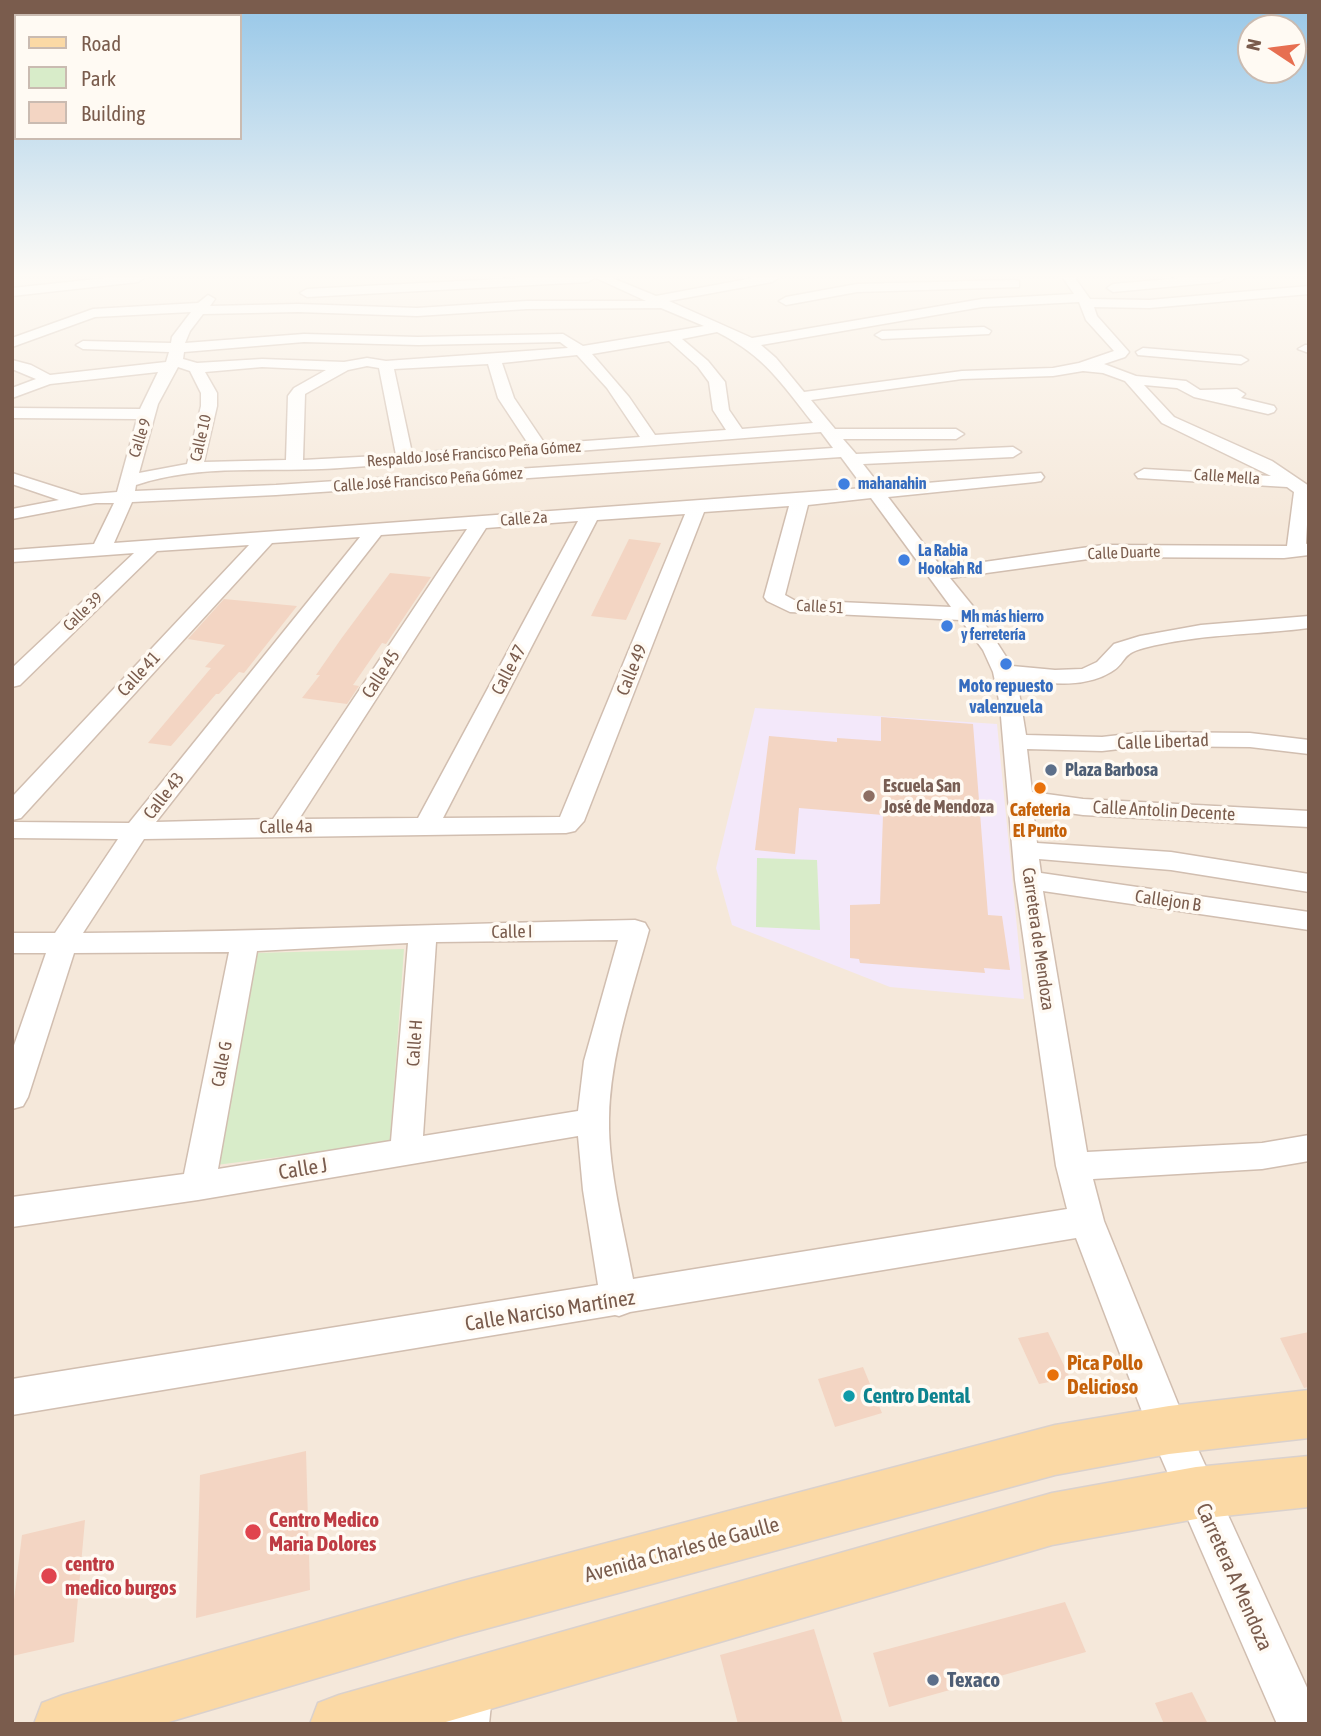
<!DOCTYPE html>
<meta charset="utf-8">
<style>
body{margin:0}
#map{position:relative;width:1321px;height:1736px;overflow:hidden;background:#fdf6ec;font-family:"Asap Condensed",sans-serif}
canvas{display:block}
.frame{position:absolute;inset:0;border:14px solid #7a5c4d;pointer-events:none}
.legend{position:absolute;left:14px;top:14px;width:228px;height:126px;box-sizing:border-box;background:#fffaf3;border:2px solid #cabbb1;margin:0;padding:9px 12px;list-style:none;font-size:21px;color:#7a5c4d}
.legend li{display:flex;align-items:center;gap:14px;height:35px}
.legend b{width:35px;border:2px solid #cabbb1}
.north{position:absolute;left:1237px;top:14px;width:70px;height:70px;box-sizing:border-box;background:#fffaf3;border:2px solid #cabbb1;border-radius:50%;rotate:283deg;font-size:19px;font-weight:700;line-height:28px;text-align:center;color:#7a5c4d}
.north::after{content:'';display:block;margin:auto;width:24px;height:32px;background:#e76f51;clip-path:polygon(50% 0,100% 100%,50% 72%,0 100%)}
</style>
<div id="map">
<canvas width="1321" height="1736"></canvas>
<div class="frame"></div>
<ul class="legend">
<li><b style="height:9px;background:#fbd9a5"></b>Road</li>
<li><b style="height:19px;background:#d8ecc9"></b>Park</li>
<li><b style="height:19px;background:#f3d5c3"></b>Building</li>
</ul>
<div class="north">N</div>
</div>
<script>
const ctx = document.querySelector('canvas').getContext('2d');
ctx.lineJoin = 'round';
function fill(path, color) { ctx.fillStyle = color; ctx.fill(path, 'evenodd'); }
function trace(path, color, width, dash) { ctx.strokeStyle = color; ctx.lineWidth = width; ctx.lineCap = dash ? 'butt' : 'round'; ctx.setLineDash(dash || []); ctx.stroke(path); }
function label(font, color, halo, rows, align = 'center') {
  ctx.font = font + ' "Asap Condensed",sans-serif'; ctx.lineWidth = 7; ctx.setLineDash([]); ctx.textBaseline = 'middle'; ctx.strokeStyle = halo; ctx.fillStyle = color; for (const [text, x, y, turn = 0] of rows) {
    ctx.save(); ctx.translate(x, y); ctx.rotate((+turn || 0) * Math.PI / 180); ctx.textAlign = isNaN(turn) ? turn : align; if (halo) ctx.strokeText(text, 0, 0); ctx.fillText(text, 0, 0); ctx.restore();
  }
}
fill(new Path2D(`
 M12,278H1309V1724H12Z`), '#f5e8da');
fill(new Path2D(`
 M755,708L997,724L1024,999L890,987L732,925L716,868Z`), '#f3e8fa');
fill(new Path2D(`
 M757,858L817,860L820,930L756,927Z
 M404,949L390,1143L216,1165L257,953Z`), '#d8ecc9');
fill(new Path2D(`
 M629,539L661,543L626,620L591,616Z
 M390,573L431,577L386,644L382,643L353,685L359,686L347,704L302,698L320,675H316L341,639Z
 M224,599L297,606L244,673L239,672L219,694H216L171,746L148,743L211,668L205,667L225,645L188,639Z
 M881,717L973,724L988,915L1002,916L1010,970L984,968L985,973L860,963L859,959L850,958V905L880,904L883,815L799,808L795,854L755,850L769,736L837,742V738L881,741Z
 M1048,1332L1070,1378L1039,1384L1018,1338Z
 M1309,1332V1387L1304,1388L1280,1338Z
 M863,1367L882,1413L835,1427L818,1379Z
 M306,1451L310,1590L196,1618L200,1475Z
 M85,1520L74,1642L12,1656V1616L22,1535Z
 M1065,1602L1086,1652L889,1707L873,1653Z
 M814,1629L843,1724H738L720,1655Z
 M1192,1692L1208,1724H1164L1155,1703Z`), '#f3d5c3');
const minor = new Path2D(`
 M106,278H144L138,282L12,296V288Z
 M520,278H594L588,282L307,297L300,293L307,289Z
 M596,278H612L656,296L753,278H778L772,282L669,301L752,338L982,299L1074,294L1063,278H1075L1090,299L1149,300L1309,286V294L1149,308L1094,307L1097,316L1129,352L1125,357L1104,364L1136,376L1186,381L1200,390L1237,389L1245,394L1241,398L1274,406L1276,409L1274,412L1268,414L1194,397L1177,388L1144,385L1174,417L1272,461L1309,486L1306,544L1309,543V555L1284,558L1103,557L950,578L976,610L1012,666L1055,670L1082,669L1097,662L1114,644L1140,636L1201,625L1309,616V628C1254,635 1198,634 1144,648C1120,654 1127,663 1111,672C1084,689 1047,683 1017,680L1026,735L1102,737L1146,732L1250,733L1309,740V754L1250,747L1146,746L1102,751L1027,749L1032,792L1083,799L1309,811V827L1083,815L1033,808L1037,843L1171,852L1309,874V892L1171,870L1039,859L1041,873L1309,912V930L1043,891L1087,1152L1262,1143L1309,1135V1161L1262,1169L1093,1179L1104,1221L1185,1421L1309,1692V1724H1277L1149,1430L1076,1238L630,1312L619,1316L615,1315L12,1415V1379L598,1285L583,1190L578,1136L198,1200L12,1227V1197L184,1174L229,952L74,953L28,1097L23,1106L12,1109V1051L46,953H12V933H55L118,839L12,838V822L129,823L360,537L272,543L21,818L12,820V797L249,545L157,551L20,685L12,687V668L134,553L12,562V550L94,544L114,503H96L12,519V509L59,500L12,484V473L81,495L117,492L137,419L12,418V408L140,409L158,372L50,384L12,398V388L36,379L12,369V360L31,365L50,375L166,362L169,352L83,349L76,345L83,341L171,343L172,337L191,312L95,317L12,347V338L93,309L198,303L208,295L215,299L210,306L298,304L417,308L527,301H646ZM1079,302L1086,320L1114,351L1079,363L1053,368L962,371L804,392L776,358L761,345L982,307ZM661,308L704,326L583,346L563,334L418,337L304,334L185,343L190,331L203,314L298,312L417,316L527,309ZM717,332C765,356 781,383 813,423L742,429L729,410L725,382L708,361L682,339ZM669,341L698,367L709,382L713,410L726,430L655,435L629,397L592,354ZM304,342L418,345L560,342L568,348L386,361L367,358L344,362L262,359L197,363L183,359L184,352ZM577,355L607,388L640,437L545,444L514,398L502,363ZM488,364L498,398L529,445L412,453L394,369ZM367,366L379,368L396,455L303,460L305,394L348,370ZM178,367L190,371L201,393V406L187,464L139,473L158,404ZM262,367L326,370L294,388L288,396L286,460L204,462L217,406V393L205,372ZM1083,371L1103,373L1125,381L1162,423L1271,476L1144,469L1135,474L1138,478L1287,487L1294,492L1287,546L1103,545L942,568L888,497L1035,482L1041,481L1044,477L1041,473L881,487L863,464L1013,457L1021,452L1013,447L856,454L843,439H956L964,434L956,429H835L811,400L962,379L1053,376ZM821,432L833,448L276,485L135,491L136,485C201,463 273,473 340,468C501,457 660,445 821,432ZM841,457L864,488L114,543L132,502L276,495ZM871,498L951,607L794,600L785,595L808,505ZM789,506L764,597L767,601L790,612L961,620L983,650L993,672L1000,705L1015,880L1056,1166L1067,1209L633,1279C624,1230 608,1169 609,1119C610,1055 632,992 649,930L645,923L635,920C451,923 267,932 83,933L144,839L566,833L575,831L584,821L704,512ZM685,514L560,817L443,818L597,520ZM578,521L418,818L299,819L486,528ZM467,529L273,819L156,822L381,535ZM618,940L584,1061L578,1111L423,1136L436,942ZM408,943L391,1141L218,1169L257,951Z
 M1181,278H1225L1219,282L1113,292L1107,288L1113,284Z
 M1014,280L1019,281V287L857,292L786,305L779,301L786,297L857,284Z
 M984,327L991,331L989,334L882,339L875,335L882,331Z
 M1305,345H1309V353L1298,349Z
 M1143,348L1241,356L1248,360L1241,364L1138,355L1136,352Z
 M471,1663L487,1669L493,1685L489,1724H443L449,1685L455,1669Z`);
const major = new Path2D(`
 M1309,1390V1438L1169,1454L1055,1475L459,1636L162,1724H34L42,1703L63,1695L459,1582L1055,1425L1169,1406Z
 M1309,1456V1507L1196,1519L1052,1545L439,1724H310L318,1703L339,1695L1052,1493L1196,1467Z`);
trace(minor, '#d1beb0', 3);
trace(major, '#dad1cd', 3);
fill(minor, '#fff');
fill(major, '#fbd9a5');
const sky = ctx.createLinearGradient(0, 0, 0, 521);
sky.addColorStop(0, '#97c7e8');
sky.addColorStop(0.53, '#fefbf6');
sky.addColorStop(1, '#fefbf600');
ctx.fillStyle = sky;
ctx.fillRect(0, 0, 1321, 521);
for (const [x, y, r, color] of [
 [844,484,7,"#3f7fe0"],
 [904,560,7,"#3f7fe0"],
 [947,626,7,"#3f7fe0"],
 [1006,664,7,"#3f7fe0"],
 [1051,770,7,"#5c6f8a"],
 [1040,788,7,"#e8710a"],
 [869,796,7,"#8d6e63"],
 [1053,1375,7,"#e8710a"],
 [849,1396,7,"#0f9aa8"],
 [253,1532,9,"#e0444e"],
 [49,1576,9,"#e0444e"],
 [933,1680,7,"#5c6f8a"]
]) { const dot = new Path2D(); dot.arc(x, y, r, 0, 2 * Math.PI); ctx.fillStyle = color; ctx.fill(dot); trace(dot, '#fffaf3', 2.5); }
label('16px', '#7a5c4d', '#fffaf3', [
 ["Calle 9",140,438,-72],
 ["Calle 10",201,438,-77],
 ["Respaldo José Francisco Peña Gómez",474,454,-4],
 ["Calle Mella",1227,477,4],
 ["Calle José Francisco Peña Gómez",428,480,-4],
 ["Calle 2a",524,519,-4],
 ["Calle Duarte",1124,553,-2],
 ["Calle 51",820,607,3],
 ["Calle 39",83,612,-44]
]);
label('bold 16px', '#366cbe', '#fffaf3', [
 ["mahanahin",858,484],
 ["La Rabia",918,551],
 ["Hookah Rd",918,569],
 ["Mh más hierro",961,617],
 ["y ferretería",961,635]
], 'left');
label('18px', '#7a5c4d', '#fffaf3', [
 ["Calle 47",509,670,-62],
 ["Calle 49",632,670,-68],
 ["Calle 41",139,674,-47],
 ["Calle 45",381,674,-57],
 ["Calle Libertad",1163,742,-2],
 ["Calle 43",164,796,-52],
 ["Calle Antolin Decente",1164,811,3],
 ["Calle 4a",286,827,-1],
 ["Callejon B",1168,901,8],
 ["Calle I",512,932,-1],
 ["Carretera de Mendoza",1038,939,82],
 ["Calle H",415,1043,-86],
 ["Calle G",222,1064,-79]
]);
label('bold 18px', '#366cbe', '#fffaf3', [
 ["Moto repuesto",1006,686],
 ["valenzuela",1006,707]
]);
label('bold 18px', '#4e5e75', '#fffaf3', [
 ["Plaza Barbosa",1065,770]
], 'left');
label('bold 18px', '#785e54', '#fffaf3', [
 ["Escuela San",883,786],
 ["José de Mendoza",883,807]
], 'left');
label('bold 18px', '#c56008', '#fffaf3', [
 ["Cafeteria",1040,810],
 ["El Punto",1040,831]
]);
label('21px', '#7a5c4d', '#fffaf3', [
 ["Calle J",303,1169,-9],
 ["Calle Narciso Martínez",550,1311,-9],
 ["Avenida Charles de Gaulle",682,1550,-15],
 ["Carretera A Mendoza",1234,1577,66]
]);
label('bold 21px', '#c56008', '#fffaf3', [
 ["Pica Pollo",1067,1363],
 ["Delicioso",1067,1387]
], 'left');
label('bold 21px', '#0d838f', '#fffaf3', [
 ["Centro Dental",863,1396]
], 'left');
label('bold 21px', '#be3a42', '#fffaf3', [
 ["Centro Medico",269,1520],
 ["Maria Dolores",269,1544],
 ["centro",65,1564],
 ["medico burgos",65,1588]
], 'left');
label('bold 21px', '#4e5e75', '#fffaf3', [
 ["Texaco",947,1680]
], 'left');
</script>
